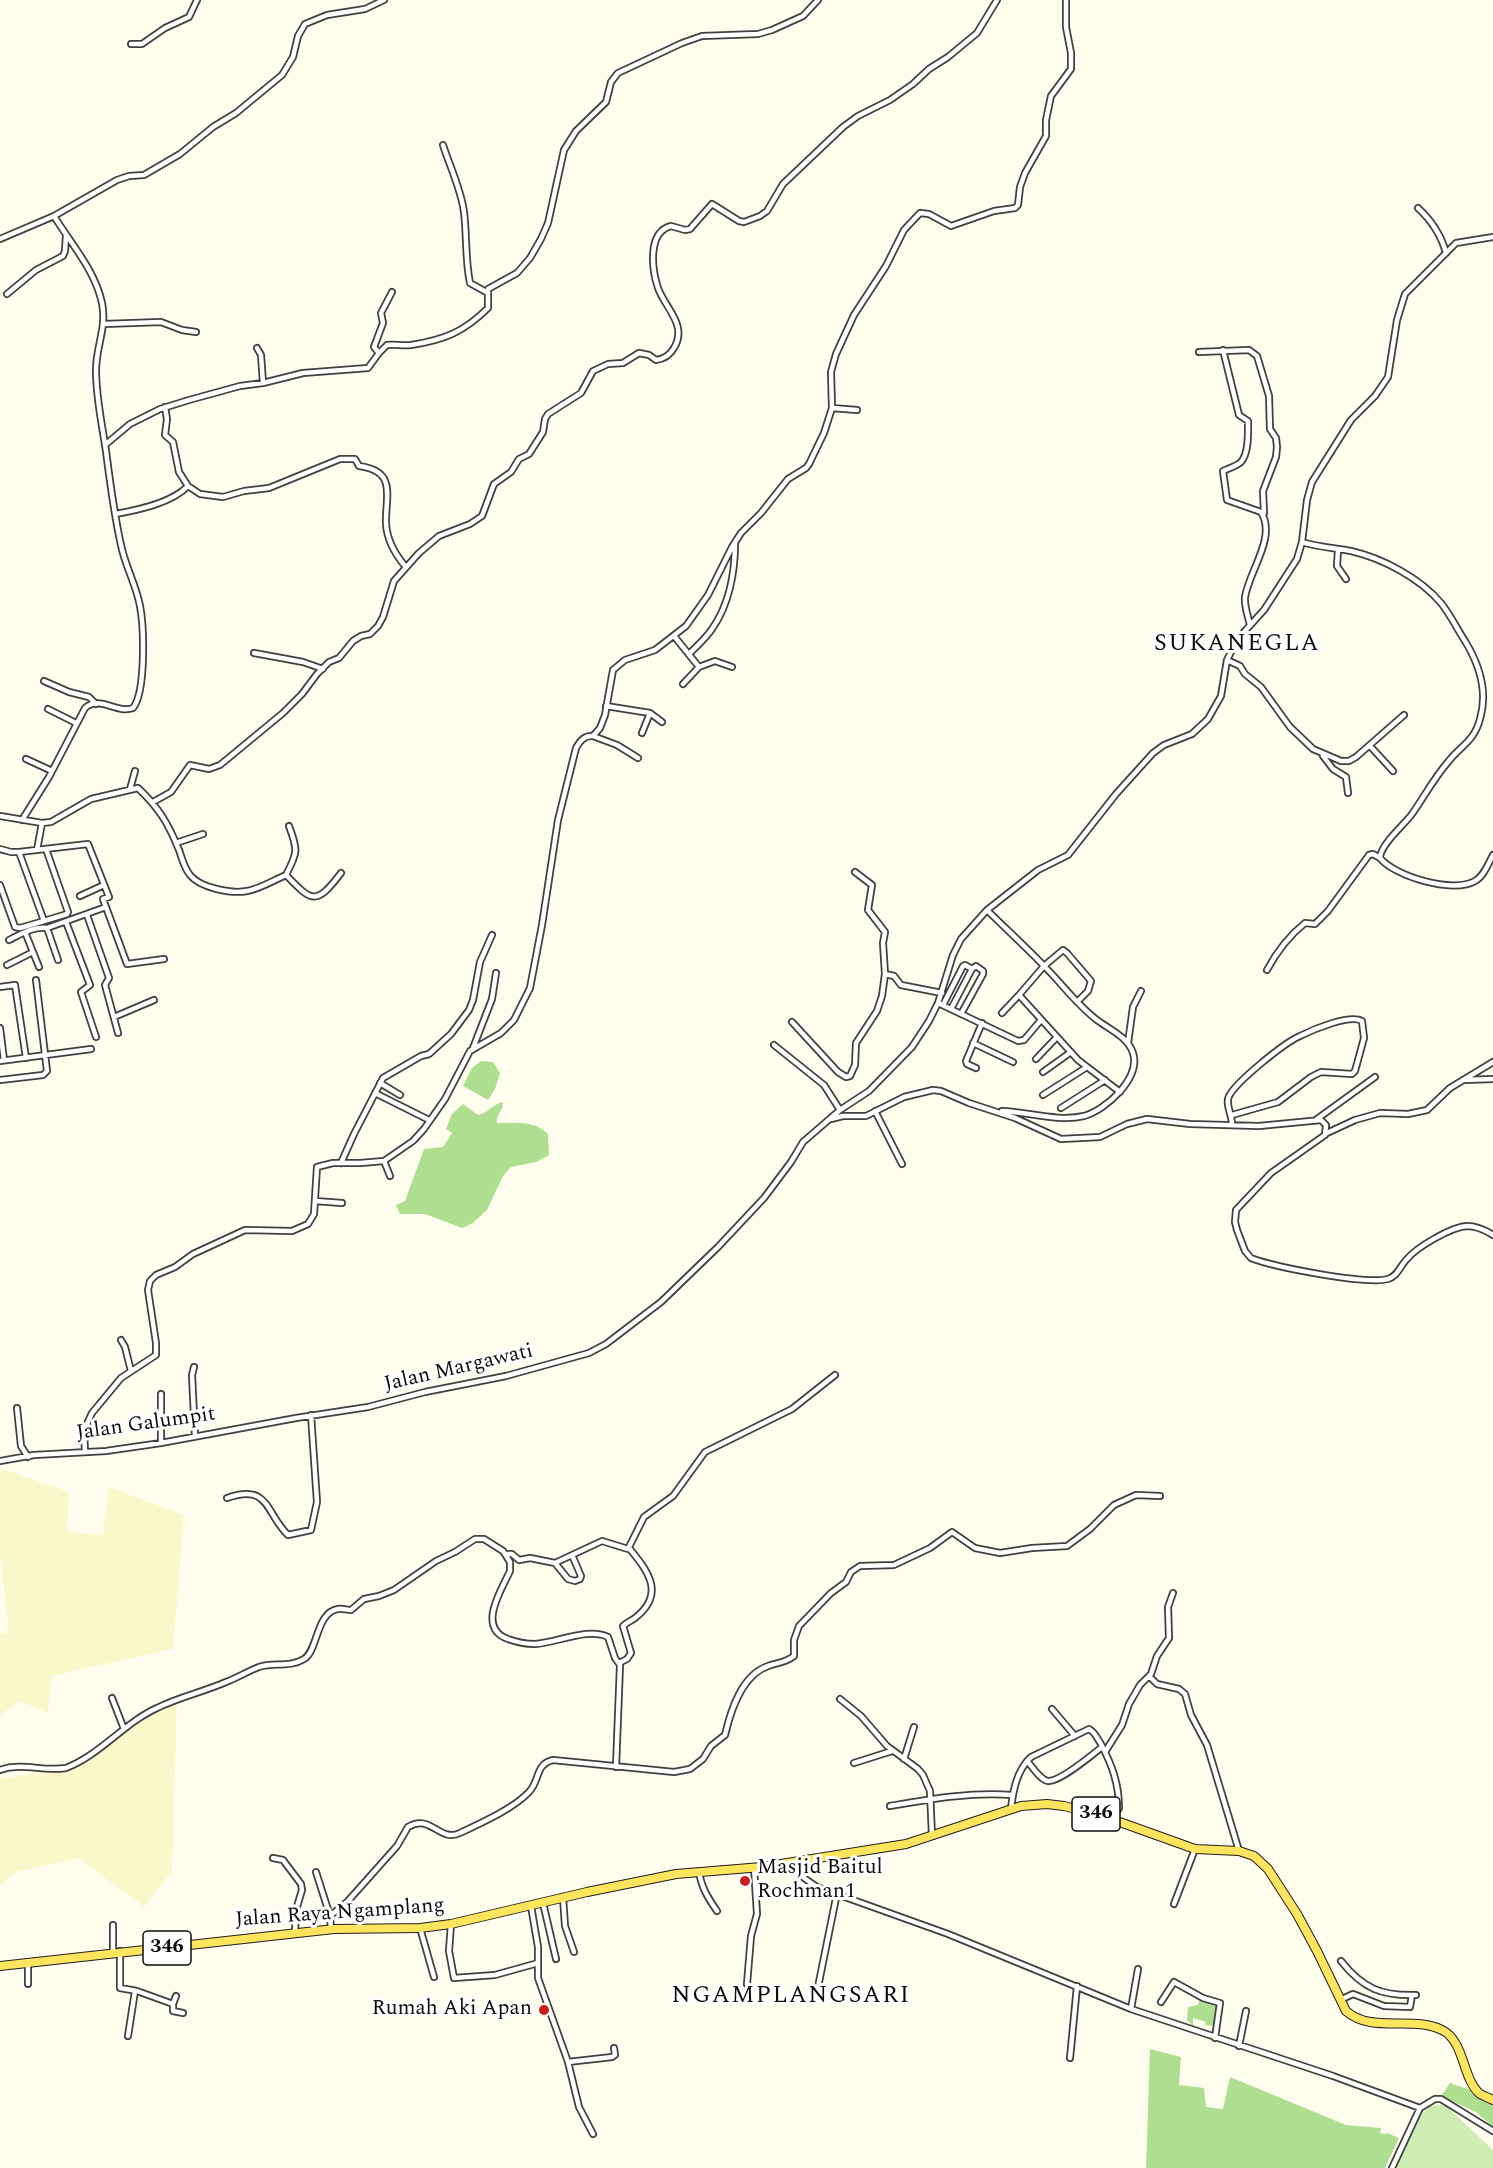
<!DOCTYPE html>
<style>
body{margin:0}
canvas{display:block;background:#fffdee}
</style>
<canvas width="1493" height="2168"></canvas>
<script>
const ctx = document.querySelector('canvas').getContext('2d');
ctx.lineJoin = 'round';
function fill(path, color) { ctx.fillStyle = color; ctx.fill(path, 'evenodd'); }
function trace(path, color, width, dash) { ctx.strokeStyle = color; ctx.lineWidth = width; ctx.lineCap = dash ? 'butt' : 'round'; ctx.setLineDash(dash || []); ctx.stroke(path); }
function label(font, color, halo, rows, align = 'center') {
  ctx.font = font + ' Spectral,serif'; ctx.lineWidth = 6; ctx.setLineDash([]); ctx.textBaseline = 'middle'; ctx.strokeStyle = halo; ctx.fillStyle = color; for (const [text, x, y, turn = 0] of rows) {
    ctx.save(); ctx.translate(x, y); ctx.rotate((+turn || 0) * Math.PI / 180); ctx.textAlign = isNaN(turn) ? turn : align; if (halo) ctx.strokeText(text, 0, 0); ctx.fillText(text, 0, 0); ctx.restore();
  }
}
fill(new Path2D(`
 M2,1469L69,1492L67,1532L103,1535L109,1487L184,1515L173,1649L51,1676L48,1713L20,1701L0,1715V1634L9,1632L0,1554V1472Z
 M177,1700L172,1871L144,1907L78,1858L16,1872L0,1886V1779L66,1768Z`), '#f8f8cb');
fill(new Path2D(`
 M1445,2105L1493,2150V2168H1395L1422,2114L1430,2106Z`), '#cdedb3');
fill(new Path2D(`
 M481,1061L493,1062L500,1073L495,1089L488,1100L463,1086L472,1068Z
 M503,1102C504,1110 495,1115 497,1123C515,1123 535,1120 548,1134L549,1155L536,1162L511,1167L503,1176L487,1210L473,1223L462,1228L425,1214H400L396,1205L405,1201L424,1149L443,1147L452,1133L446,1129L452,1114L463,1104L478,1115C488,1113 493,1104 503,1102Z
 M1200,1998L1218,2004L1214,2037L1211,2035L1213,2026L1205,2025L1206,2022L1193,2018V2026L1187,2020L1188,2007L1198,2005Z
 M1150,2049L1181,2057L1179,2085L1204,2088L1206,2107L1223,2109L1230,2077L1346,2125L1381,2128L1380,2133L1385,2134L1387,2133L1399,2138L1385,2168H1146Z
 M1450,2083L1493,2098V2127L1476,2112L1441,2096Z`), '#aedf91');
const street = new Path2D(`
 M131,44H142L165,28L189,17L197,0
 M443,145C450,167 461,189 464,212C467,236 465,259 470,283L488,293
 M1418,208C1432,221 1441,234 1446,253
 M0,239L54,216L117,180L129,176L144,175L180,154L213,127L236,113L282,75L293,57L298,36L305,24L327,15L365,9L384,0
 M7,294L36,270L63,256L65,251L66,235
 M104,324L161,322L182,330L196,332
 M257,348L261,355L263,383
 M1223,350L1239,415L1248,421C1248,433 1249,453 1241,462C1237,466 1229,468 1223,471L1227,500L1261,512C1277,537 1249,571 1245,597C1244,606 1248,616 1250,625
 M1199,352L1249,350L1257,356L1269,396L1270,429L1276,438L1277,447L1276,457L1263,491L1264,513
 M379,353L374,347L383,323L381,313L392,292
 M165,407L167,419L165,435L173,442L179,472L188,486L200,494L223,497L244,491L269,488L340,459H355L359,466C398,471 385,497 386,524C387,540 395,554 405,566
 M832,408L857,410
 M105,445L130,424L160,409L189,400L240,386L263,383L303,373L368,368L379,353L387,345C395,344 403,346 411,345C444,340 464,332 488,308V289L517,273L530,258L541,239L548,223L564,150L576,131L606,102L611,82L618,73L682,43L702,36L758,34L772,30L803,16L818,0
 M115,514C138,510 172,503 188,486
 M1302,542C1318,547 1334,548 1351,551C1382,558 1420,578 1441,603C1450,614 1457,629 1465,641C1479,664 1488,692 1480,719C1474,742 1460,746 1448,762C1434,778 1424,797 1412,814C1404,825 1380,845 1380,858C1394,876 1453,894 1475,881C1484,876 1488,864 1493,855
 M1338,550L1337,566L1346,579
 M674,636L699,667L683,684
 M254,653L303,662L323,669
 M689,654C697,646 706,638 712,629C729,605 735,572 735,543
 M1227,660L1240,666L1245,674L1261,687L1290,727L1313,749L1341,761H1349L1356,757L1404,715
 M699,667L715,661L732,667
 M44,681L69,692L89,697L96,704
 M606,706L650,713L662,722
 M48,709L76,723
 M642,733L650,713
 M593,736L617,745L638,758
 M1370,746L1393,771
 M1323,756L1333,769L1346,777L1348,793
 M26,759L52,771
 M130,789L135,771
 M153,802L171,792L190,765L209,769L220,765L283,713L302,694L317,674L329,662L339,658L353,641L361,636L370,634L378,626L383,617L394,581L419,553L439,536L470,524L482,516L494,484L511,472L519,459L529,454L543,432L545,419L548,414L581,393L593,371L608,364L623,363L639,353L649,355L656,360C664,359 670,355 674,348C688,325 665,308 658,288C652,270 647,232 671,226L685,230L690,229L712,204L739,221L744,222L760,216L767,211L783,184L843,127L858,116L890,100L913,84L929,69L948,57L977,33L997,0
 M0,816L42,823L51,822L91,799L138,788C159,808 168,823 179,850C182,858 184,868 190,875C200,888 232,894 247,891C260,889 274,880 286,875C312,902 316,906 341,873
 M22,820L49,777L85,708C100,695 116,714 133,708C146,692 144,627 140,606C136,584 125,566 121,545C114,514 110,482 106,451C102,424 96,398 96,370C96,346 107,328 102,303C95,270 71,244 54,216
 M176,843L203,834
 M0,849L11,852H19L88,844L109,897L103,899L127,964L164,959
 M37,850L42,823
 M286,875C298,852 298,850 289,826
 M0,885L15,927L20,928L44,921L19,852
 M80,896L104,885
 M987,910C1006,929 1027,948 1046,968C1063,985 1077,1005 1097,1020C1109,1029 1128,1037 1133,1053C1141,1078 1106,1110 1084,1116C1058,1122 1028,1112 1002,1111
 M87,915L109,978L105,985L118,1033
 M44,921L67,914L68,912L46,849
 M66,922L90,985L81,992L96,1037
 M47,928L58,960
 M25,932L39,967
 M9,940C21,934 34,926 47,928L106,907
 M7,965L33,952
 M1267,970C1276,953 1290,935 1305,923L1315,924L1328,911L1369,855L1373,854L1380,858
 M885,974L894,976L901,985L942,993
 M0,987L15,985L26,1058
 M1077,1002L1088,991L1091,981L1067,953L1063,950L1044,966L1019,995L1078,1060L1120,1092
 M938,1003L1018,1041L1024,1040L1041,1020
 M943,1005L963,966L965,965L972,969
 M951,1009L972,969L976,966L983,971V974L961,1014
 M1002,1013L1019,995
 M114,1017L154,1000
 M792,1022L838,1072L846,1077L850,1076L855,1065L856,1043L877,1011L882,996L885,974L883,943L885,932L868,910L872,885L855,872
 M0,1028L4,1060
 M973,1043L1013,1062
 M1128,1043L1133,1007L1141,991
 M774,1045L824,1085L840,1110
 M473,1048L492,999L496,973
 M1036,1059L1057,1037
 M0,1061L91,1049
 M976,1068L967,1064L966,1061L982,1023
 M1043,1072L1071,1052
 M0,1080L43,1075L47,1071L36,980
 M1464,1080L1493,1079
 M380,1083L400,1095
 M375,1093L429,1120
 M1043,1095L1087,1067
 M1061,1108L1105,1080
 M875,1111L902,1164
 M1232,1115L1278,1102L1311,1077L1321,1072L1352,1074L1355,1071L1364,1038L1362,1021C1350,1014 1314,1029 1300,1036C1284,1043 1237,1081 1229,1096C1225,1104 1232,1115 1232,1124
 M831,1119L843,1116H866L904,1097L933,1090L941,1091L969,1103L1015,1118L1061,1139L1100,1137L1127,1124L1147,1119L1190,1124L1259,1126L1321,1120L1326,1125L1325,1135L1271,1173L1236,1210L1235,1222L1237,1230L1245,1251L1251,1258C1274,1267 1366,1285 1388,1279C1398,1276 1400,1266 1407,1259C1417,1247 1451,1227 1467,1226C1477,1226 1485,1230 1493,1235
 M1317,1119L1375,1077
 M1327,1133L1355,1120L1380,1113L1408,1114L1427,1110L1450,1088L1493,1062
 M384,1161L390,1176
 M341,1163L354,1134L383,1078L421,1056L429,1054L451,1034L469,1010L473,1000L480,962L492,935
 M315,1201L342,1203
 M121,1340L125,1347L131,1371
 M194,1367L192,1375L195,1436
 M161,1394V1443
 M17,1408L21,1446L28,1457
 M85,1452L84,1430L92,1413L121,1378L156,1355V1343L148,1290L150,1281L156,1275L175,1267L193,1254L245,1230L292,1231L308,1224L314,1214L317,1167L333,1163H360L384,1161L413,1141L424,1129L445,1099L470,1051L501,1033L514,1020L530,988L542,925L558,820L576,748C580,740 585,735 593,736L600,728L605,715L613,670L625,660L655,650L686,626L708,595L732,547L741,533L761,513L788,479L806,468L809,464L824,433L832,408L831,372L836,354L854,315L886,266L904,230L920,213L929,214L951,226L994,211L1015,208L1018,205L1020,187L1025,173L1046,136V120L1051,96L1071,69V53L1066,27V0
 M0,1461L34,1455L106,1451L161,1443L296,1418L368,1407L425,1392L506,1376L589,1353L606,1344L661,1302L718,1247L764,1198L791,1162L803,1142L840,1110L869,1091L912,1047L929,1021L938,1003L953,955L961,939L987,910L1038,870L1068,855L1116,794L1153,753L1164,745L1192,734L1208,719L1221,696L1227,660L1231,652L1244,632L1264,610L1297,559L1302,542L1307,500L1312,482L1351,420L1375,396L1388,377L1397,320L1405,294L1456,243L1493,237
 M227,1498C270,1483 265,1513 288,1535L311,1530L317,1502L311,1415
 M506,1554H512L519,1560L530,1558L555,1563L568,1579L575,1581L580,1579L581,1576L572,1555L602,1541L628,1549L644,1517L673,1496L705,1452L792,1409L835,1375
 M555,1563L572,1555
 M619,1663L627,1659L631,1653L623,1626C627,1622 631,1621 635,1618C666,1594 648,1571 629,1548
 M1149,1676L1157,1684L1179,1689L1185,1694L1191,1715L1207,1745L1239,1851
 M112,1698L124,1729
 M840,1699L861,1716L887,1746L918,1769L923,1775L930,1791L932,1836
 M1052,1709L1075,1736
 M1105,1752L1122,1725L1129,1704L1140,1685L1151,1674L1157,1656L1169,1638L1168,1607L1173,1593
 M904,1759L914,1727
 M1027,1761C1032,1766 1040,1780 1048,1781C1060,1782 1092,1755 1102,1747
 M854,1763L892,1751
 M0,1770C22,1762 43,1772 66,1768C100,1755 124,1723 157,1708C179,1697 203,1692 226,1682C237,1678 248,1671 259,1667C274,1662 289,1668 304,1659C318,1651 316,1612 338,1609C342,1608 347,1610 351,1610L364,1599L379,1596L394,1590L436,1561L455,1552L475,1539H484L503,1551L510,1562V1571C502,1589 476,1628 508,1639C516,1642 526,1644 535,1644C556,1643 589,1627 608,1637L615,1658L620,1665L616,1767
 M890,1806C931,1799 970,1792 1012,1795
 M1011,1809C1013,1790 1017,1770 1031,1757L1089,1729C1095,1732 1097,1738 1101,1744C1112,1765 1119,1784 1119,1808L1117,1811L1103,1814
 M273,1858L283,1860L301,1884L302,1890L296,1910L295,1933
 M802,1861L804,1878L817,1887L948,1934L1131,2009L1333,2076L1420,2108L1435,2099H1441L1493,2131
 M699,1871C701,1887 708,1898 717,1911
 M316,1872L330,1916
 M563,1897L565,1926L574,1952
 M543,1903L556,1959
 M1174,1904L1195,1849
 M531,1906L538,1947V1978L568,2062L579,2107L593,2134
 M451,1924L449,1951L454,1978L495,1975L538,1963
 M113,1925V1952
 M420,1928L434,1977
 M331,1929L330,1916L348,1901L397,1846L408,1827C431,1813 439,1843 460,1833C481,1823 513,1809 529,1792C540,1781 535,1764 553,1760L674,1772L690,1769L703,1759L711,1746L725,1735C731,1709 742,1675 768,1666C779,1662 785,1663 794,1656V1640L799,1626L831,1593L846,1582L851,1572L860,1566L894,1565L930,1548L952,1532L975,1548L1000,1553L1032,1548L1067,1546L1090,1529L1114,1505L1136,1495L1160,1496
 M120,1951V1988L137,1991L173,2004L176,1996
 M1341,1961C1363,1989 1382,1996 1416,1995
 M28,1984V1962
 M747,1984L751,1936L757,1914L754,1867
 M816,1997L837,1893
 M1340,2000L1353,1994L1384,2006L1410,2007L1412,1995
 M1161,2002L1174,1982L1203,1998L1220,2003L1215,2038
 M173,2004V2011L183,2013
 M1131,2009L1138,1969
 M128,2036L135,1991
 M1239,2046L1246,2011
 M1070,2058L1077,1986
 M568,2062L612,2057L615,2055L614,2048
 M1392,2168L1420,2108`);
const primary = new Path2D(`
 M0,1966L334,1929L420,1928L451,1924L587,1892L676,1874L762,1867L906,1844L1021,1806L1047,1804L1064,1806L1100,1815L1195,1849L1239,1851L1254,1856L1268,1869L1297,1914L1317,1951L1346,2011C1372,2034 1413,2015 1442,2030C1465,2041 1462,2079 1480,2094C1484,2096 1489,2098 1493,2100`);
trace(street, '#404040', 8);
trace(primary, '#1e1e1e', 10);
trace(street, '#fff', 4.5);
trace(primary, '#ffe45e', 8);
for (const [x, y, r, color] of [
 [745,1881,6,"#ca1e19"],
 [544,2010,6,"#ca1e19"]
]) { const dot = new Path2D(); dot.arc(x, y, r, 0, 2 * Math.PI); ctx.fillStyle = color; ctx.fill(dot); trace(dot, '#fff', 2); }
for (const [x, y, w] of [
 [1096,1814,48],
 [167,1948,48]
]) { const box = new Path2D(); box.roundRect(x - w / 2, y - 17, w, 34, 4.5); ctx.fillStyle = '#fff'; ctx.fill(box); trace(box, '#0d0d0d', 1.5); }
label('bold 20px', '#0d0d0d', null, [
 ["346",1096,1814],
 ["346",167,1948]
]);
label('21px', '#0d0d0d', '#fff', [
 ["Jalan Margawati",459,1369,-13],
 ["Jalan Galumpit",146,1425,-8],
 ["Jalan Raya Ngamplang",340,1914,-4]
]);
label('21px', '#0d0d0d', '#fff', [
 ["Masjid Baitul",757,1869],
 ["Rochman1",757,1893],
 ["Rumah Aki Apan",532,2010,"right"]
], 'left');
ctx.letterSpacing = '1.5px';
label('24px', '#0d0d0d', '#fff', [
 ["SUKANEGLA",1237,645],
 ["NGAMPLANGSARI",791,1997]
]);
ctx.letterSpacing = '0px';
</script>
